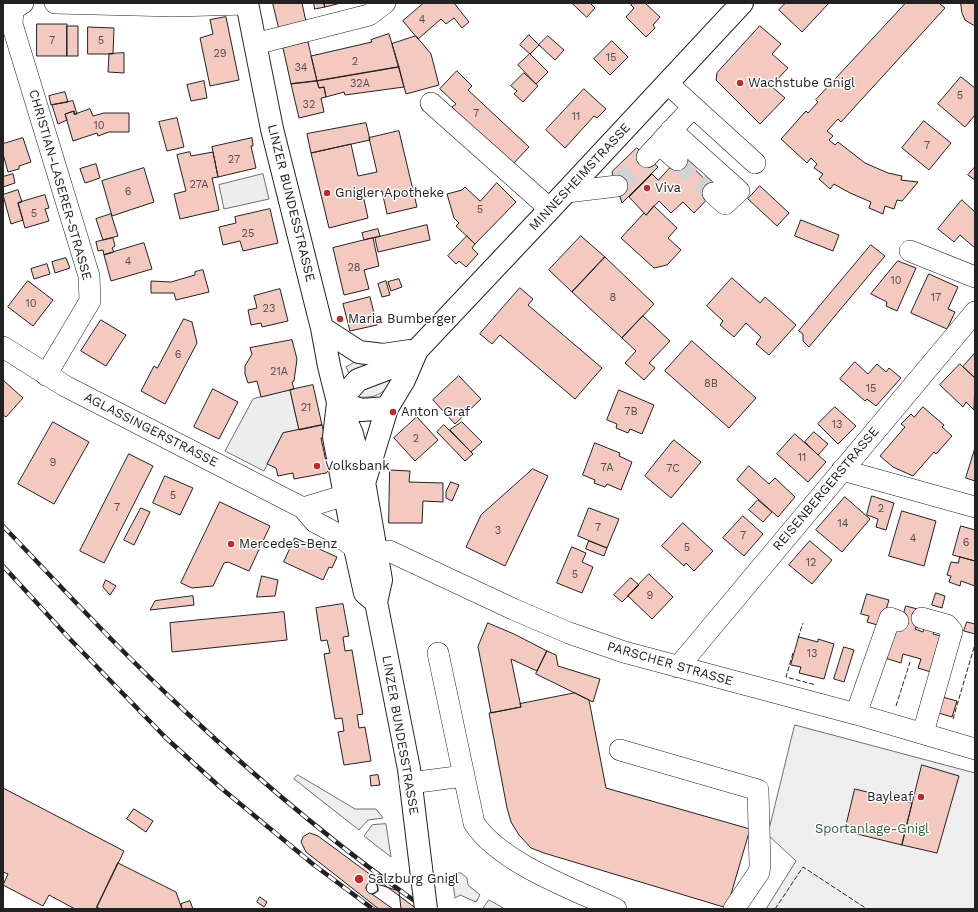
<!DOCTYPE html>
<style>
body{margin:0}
#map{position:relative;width:978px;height:912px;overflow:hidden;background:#fff;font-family:"Work Sans",sans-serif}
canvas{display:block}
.frame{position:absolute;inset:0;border:4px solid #222;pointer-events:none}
</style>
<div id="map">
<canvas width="978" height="912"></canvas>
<div class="frame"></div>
</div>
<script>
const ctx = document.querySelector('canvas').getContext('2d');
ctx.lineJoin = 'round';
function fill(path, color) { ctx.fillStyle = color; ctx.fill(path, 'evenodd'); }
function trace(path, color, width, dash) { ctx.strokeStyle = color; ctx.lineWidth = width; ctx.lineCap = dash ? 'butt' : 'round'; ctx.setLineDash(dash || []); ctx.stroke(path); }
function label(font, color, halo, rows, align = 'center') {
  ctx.font = font + ' "Work Sans",sans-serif'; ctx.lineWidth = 3; ctx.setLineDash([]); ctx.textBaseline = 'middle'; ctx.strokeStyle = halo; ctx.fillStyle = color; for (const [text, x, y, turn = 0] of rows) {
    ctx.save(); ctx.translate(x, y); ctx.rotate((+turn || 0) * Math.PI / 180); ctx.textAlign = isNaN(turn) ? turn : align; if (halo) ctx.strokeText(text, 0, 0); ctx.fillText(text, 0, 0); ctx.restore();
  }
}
const green = new Path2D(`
 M356,358L370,360L372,367L349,373L346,367L353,363Z
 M398,375C385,390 381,399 358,397L356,395L357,391Z
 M795,725L975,773V909H766L796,861L768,835Z
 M298,775L355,809H376L383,818L368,820L359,830L294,779Z
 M386,824L391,857L364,836L372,825Z
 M456,873H461L467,878L468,885L480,895L476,902L460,895L455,898L452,876Z
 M489,900L505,909H483Z`);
fill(green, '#eee');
trace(green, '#6f6f6f', 1);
const parking = new Path2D(`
 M263,174L269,199L224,209L219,185Z
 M290,390L299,430L283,433L264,471L225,451L253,399Z`);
fill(parking, '#ededed');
trace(parking, '#6f6f6f', 1);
const building = new Path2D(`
 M273,3H302L306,22L279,28Z
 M314,3H324L325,7L315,9Z
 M324,3H341L325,7Z
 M424,3H454L469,22L462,28L454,18L446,24L441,19L418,39L403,21Z
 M572,3H590L595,8L587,17Z
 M634,3H645L660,17L653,25L655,28L646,37L626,17L634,8L631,5Z
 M786,3H829L802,32L779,10Z
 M906,3H941L940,4L945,8L841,122L838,119L827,131L833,136L829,140L835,145L838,142L865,163L888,173L902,176L901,180L918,182L902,201L897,200L894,209L885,206L883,214L869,208L871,202L850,193L834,184L830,189L819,179L823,174L814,168L817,164L811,158L807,163L781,139L806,111L808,113L818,102L816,100Z
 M961,3H975V26L965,20L962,13Z
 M226,17L239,80L210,86L200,38L213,34L210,20Z
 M37,24H67V56H37Z
 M67,26H78V56H67Z
 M760,26L781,44L772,54L788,68L771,86L785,98L760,124L716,80L717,73Z
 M88,27L114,28L113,54H88Z
 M389,34L399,67L317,81L311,56L372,42L371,40Z
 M529,35L539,45L530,54L520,45Z
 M416,36L431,54L439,85L406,94L392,44Z
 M548,36L564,50L555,60L539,45Z
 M612,41L628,57L610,75L594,59Z
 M308,42L317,81L291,84L283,48Z
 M124,53V73L108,72L109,54Z
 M530,54L548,72L536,84L518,65Z
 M399,67L404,87L345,95L344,92L326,97L324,87L319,88L317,81Z
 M457,71L472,86L468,90L529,147L511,166L452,107L456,104L440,89Z
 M524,73L538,86L523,102L514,94L517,91L511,86Z
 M961,77L975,88V115L965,127L938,104Z
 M204,81L207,98L191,101L187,85Z
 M317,81L319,88L324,87L326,97L321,98L324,112L299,118L291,84Z
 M584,89L606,109L597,118L594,116L565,148L546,130Z
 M65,92L68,102L51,105L49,96Z
 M73,101L77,114H74V111L65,114L67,120L58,124L52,105Z
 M90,109L93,116L104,113H129V132H109L98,136L97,133L73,141L65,114L74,111V114Z
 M177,118L184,147L167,151L159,122Z
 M924,121L951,143L929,170L902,148Z
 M366,123L370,140L311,153L307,134Z
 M399,131L417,207L387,214L382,191L363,195L368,218L329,228L311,153L351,144L358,176L377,172L369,138Z
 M23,138L31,162L19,166V169L8,172L3,154V144Z
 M252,138L253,146H251L256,168L218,177L212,147Z
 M637,148L658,167L622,203L612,172Z
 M190,152L191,156L213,152L218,177L212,178L219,210L180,219L174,194L186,191L177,155Z
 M681,156L716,190L694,213L683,202L671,213L659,201L646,215L629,197L652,174L658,180Z
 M96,164L100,178L85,183L80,169Z
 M975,167V180L968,175Z
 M144,168L154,202L112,216L102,181Z
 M13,174L15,183L3,187V177Z
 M497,183L516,202L475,244L456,226L459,223L454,218L447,194L462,190L465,187L480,201Z
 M760,186L789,213L777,226L748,199Z
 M18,190L22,202L18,203L23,220L11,224L3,195Z
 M45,195L49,208L45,209L49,221L25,228L18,203Z
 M962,200L975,212V248L960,235L954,242L938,229Z
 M654,206L677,228L668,238L681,250L667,265L654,268L621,238L644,213L646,215Z
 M270,209L278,243L243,251L240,241L223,245L219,227L236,223L235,217Z
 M111,214L118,236L103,240L96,219Z
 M801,220L839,235L833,251L795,236Z
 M427,225L430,240L378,252L375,238Z
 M378,229L380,236L364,240L362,233Z
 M467,236L475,244L472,248L478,254L466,267L459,261L456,264L448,256Z
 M581,236L605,257L572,292L549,270Z
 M113,238L115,246L112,248L114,252L104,255L103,250L98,251L96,242Z
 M373,238L379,266L364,270L369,289L344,295L333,248Z
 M144,243L152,269L111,281L104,255Z
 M871,245L885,256L809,347L803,341V334L799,331Z
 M605,257L654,304L622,338L572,292Z
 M66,258L70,268L55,273L52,262Z
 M898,261L916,268L897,311L886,306L887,302L871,294Z
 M47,264L50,274L34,279L31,269Z
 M203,270L209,292L176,300L174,293H151V281L171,282L195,275V272Z
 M929,274L958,287L948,309L955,312L947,329L911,313Z
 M732,278L760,303L765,297L796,325L769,355L756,344L761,337L746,323L734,337L720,325L723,321L707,306Z
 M399,279L402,287L391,291L388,282Z
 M28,281L53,300L33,326L8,307Z
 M386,281L390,295L382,297L378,284Z
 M520,288L533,299L528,305L602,368L575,399L500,335L492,344L480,334Z
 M280,289L288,321L262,327L261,323L251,325L248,310L257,308L254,296Z
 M370,297L377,325L350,331L343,304Z
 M643,316L670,341L649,363L655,368L644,380L625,363L636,351L622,338Z
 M184,319L192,322L197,343L165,404L141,391L154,366L157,368Z
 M101,320L126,335L106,366L81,351Z
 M292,340L297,359L294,381L292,382L294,389L261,397L257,381L248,383L245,374V366L252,354L250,348Z
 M692,341L756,398L729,428L665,371Z
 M975,353V378L963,367Z
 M855,362L868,374L877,364L886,372L889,368L901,378L876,406L867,399L865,401L840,379Z
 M960,364L975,378L974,410L966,402L963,407L940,385Z
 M459,376L481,399L455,424L433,400Z
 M3,380L23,398L6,417L3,415Z
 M313,385L322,425L299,430L290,390Z
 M213,389L238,402L219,439L194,427Z
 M619,390L654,405L642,434L630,429L628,433L616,428L617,424L607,420Z
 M835,407L856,426L838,444L818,424Z
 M923,407L944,425L942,427L952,436L936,454L934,452L913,476L893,467L880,456L905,427L901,424L911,414L914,417Z
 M417,417L438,440L415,461L394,438Z
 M53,422L89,442L54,504L18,484Z
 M462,422L482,442L471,452L450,430Z
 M322,425L325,437L321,438L328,471L326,473L294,479L293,473L278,476L276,468L267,464L283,433Z
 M444,425L473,454L465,461L437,432Z
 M814,432L828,444L818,455L805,442Z
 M795,434L826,462L808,482L777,454Z
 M674,440L701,462L671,498L645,476Z
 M595,443L620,453L619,456L632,462L621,490L607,484L605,487L594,483L595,480L583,475Z
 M975,448V481L966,478Z
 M129,454L153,466L104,563L80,551Z
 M749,466L769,484L775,478L795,497L778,517L737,480Z
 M533,469L548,476L505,566L466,547L481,515Z
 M390,470L410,471L409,482L443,483V502L423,501L422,523H389Z
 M165,476L193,488L180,515L153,503Z
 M451,482L459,485L452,501L446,498V492Z
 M872,496L894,503L886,530L876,527L878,519L867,515Z
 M845,497L870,519L842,552L816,530Z
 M758,500L772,512L763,522L749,510Z
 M220,502L270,526L249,571L228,562L224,563L213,586L192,588L181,583Z
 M141,508L150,512L134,545L124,540Z
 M589,508L619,519L607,548L578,536Z
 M902,511L936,521L924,566L889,556Z
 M743,516L763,534L744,556L723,538Z
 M683,523L713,551L694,571L686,563L684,566L662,546Z
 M961,526L975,530V561L953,555Z
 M295,538L337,557L332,568L329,567L323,580L284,562Z
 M589,541L607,548L604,556L586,549Z
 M810,541L832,560L812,584L789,565Z
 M572,547L586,553L582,562L593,567L582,593L557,583Z
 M960,557L975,561V586L961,581L960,586L949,582L951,576L947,575L951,562L958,563Z
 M649,574L673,597L652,619L628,596Z
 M262,576L278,580L275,596L257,597Z
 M631,578L639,585L622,602L614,595Z
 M106,580L116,586L110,595L103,587Z
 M936,593L945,596L942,608L932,605Z
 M867,594L889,600L881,626L867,622L869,616L861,614Z
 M193,596L194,605L150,610L155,601Z
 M343,604L349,636L343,637L345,651L352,650L363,714L357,715L358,721L359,728L365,727L371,761L344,765L338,732L344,731L342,718L335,719L324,654L330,653L327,640L321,641L316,608Z
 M906,606L925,611L915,629L923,632L925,625L935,628L933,634L945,637L937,674L918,668L921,659L903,654L901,663L885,658L892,622L900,625Z
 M284,612L287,640L172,652L170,623Z
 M967,622L975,624V634L964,631Z
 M488,623L514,634L547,651L537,671L511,659L521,707L491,713L478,647Z
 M799,637L818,642V639L834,644L824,679L799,673L801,667L791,665Z
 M844,647L854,650L844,682L834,679Z
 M547,651L556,655L558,666L600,679L593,702L536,674Z
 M575,693L589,700L606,788L750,829L727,908L544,853L531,848L519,835L511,822L507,808L489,713L521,707L520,704Z
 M939,696L957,701L952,717L935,712Z
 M922,765L959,776L937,853L902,845Z
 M378,775L380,785L371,786L370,776Z
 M3,788L124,851L96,909H75L49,895L43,906L3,885L8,874L3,872Z
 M855,789L912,803L902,845L845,831Z
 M134,809L153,821L146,832L127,819Z
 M310,833L318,836L417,909H379L375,906L306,852L301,842L303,837Z
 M118,863L176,892L182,909H100L97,907Z
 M366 888a6 6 0 1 1 12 0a6 6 0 1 1-12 0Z
 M377,884L399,891L401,909H393L372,894L378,891Z
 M260,897L267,902L264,907L257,902Z
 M190,901L193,909H182L181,904Z`);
fill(building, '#f3c9c0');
trace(building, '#222', 1);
trace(new Path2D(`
 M677,160L713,193
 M617,186L647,157`), '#d3d3d3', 21, [21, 10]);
const minor = new Path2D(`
 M23,3L13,9L12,24L89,276L90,301L46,375
 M55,3L174,6L247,4
 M255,44L369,15L385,3
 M667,83L755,163
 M431,103L550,209
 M671,130L739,191L725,204L713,193
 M659,144L677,160
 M647,157L693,107
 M567,192L617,186
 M910,251L975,277
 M3,347L65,386L303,508L315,522L332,531L355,548
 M842,470L975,507
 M303,508L346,495
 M376,555L389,551L513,609L569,633L624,652L856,714L975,749
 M922,618L947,625L952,631L923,733
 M438,653L474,823C500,863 573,889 616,909
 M678,667L975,312
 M856,714L890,618L898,621
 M620,750L758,790L760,866L759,872L734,909
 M410,783L464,776`);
const major = new Path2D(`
 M247,3L272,129L322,328L329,366L338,402L352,434L364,482L381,580L376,602L409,769L421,868
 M322,328L359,352L383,355L410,351
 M338,402L358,380L392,367L417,350L550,209L742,3
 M338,402L361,410L387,408
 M338,403L334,437L355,548L365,593L376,602
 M365,480L387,408L404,380L417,350`);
trace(minor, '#222', 22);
trace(major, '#222', 24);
trace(minor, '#fff', 21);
trace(major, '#fff', 22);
const rail = new Path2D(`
 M3,526C64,590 123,654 188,714C263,784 342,850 426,909
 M3,566L68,637L166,738L221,788L314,865L373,909`);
trace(rail, '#222', 4.5);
trace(rail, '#fff', 3, [9]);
const majorBridge = new Path2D(`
 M421,868L426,909`);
trace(majorBridge, '#222', 24, []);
trace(majorBridge, '#fff', 22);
trace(new Path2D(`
 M798,638L803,623
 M793,653L786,677L816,685
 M896,706L910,662
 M953,719L975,644
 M775,909L803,867L867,909`), '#222', 1, [5, 2]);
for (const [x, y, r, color] of [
 [740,83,4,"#c62828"],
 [647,188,4,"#c62828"],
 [327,193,4,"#c62828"],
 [340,319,4,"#c62828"],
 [393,412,4,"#c62828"],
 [317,466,4,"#c62828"],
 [231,544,4,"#c62828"],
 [921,797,4,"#c62828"],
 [359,879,5,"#c62828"]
]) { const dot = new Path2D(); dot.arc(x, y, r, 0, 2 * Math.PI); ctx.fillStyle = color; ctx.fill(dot); trace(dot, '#fff', 1.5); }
label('11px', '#564c4a', null, [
 ["4",422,20],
 ["7",52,41],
 ["5",101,41],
 ["29",220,54],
 ["15",611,58],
 ["2",355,62],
 ["34",301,68],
 ["32A",360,84],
 ["5",960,96],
 ["32",309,105],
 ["7",476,114],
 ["11",576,117],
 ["10",99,126],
 ["7",927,146],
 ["27",234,160],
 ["27A",199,185],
 ["6",128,192],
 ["5",480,210],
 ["5",34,214],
 ["25",248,234],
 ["4",128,262],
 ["28",354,268],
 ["10",896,281],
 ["8",613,298],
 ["17",936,298],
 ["10",31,304],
 ["23",269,309],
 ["6",178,355],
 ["21A",279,372],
 ["8B",711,384],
 ["15",871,389],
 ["21",306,408],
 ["7B",631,412],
 ["13",837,425],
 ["2",416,439],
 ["11",802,458],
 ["9",53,463],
 ["7A",607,468],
 ["7C",673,469],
 ["5",173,496],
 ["7",117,508],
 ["2",881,509],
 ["14",843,524],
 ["7",598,528],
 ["3",498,531],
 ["7",743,536],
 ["4",913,539],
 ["6",966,543],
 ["5",687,548],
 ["12",811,563],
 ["5",575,575],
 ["9",650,596],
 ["13",812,654]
]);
label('13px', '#222', '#fff', [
 ["Wachstube Gnigl",748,83],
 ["Viva",655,188],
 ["Gnigler Apotheke",335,193],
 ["Maria Bumberger",348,319],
 ["Anton Graf",401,412],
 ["Volksbank",325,466],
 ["Mercedes-Benz",239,544],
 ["Bayleaf",913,797,"right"],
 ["Salzburg Gnigl",368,879]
], 'left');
label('13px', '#222', '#fff', [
 ["MINNESHEIMSTRASSE",580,177,-47],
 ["CHRISTIAN-LASERER-STRASSE",60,185,74],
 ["LINZER BUNDESSTRASSE",291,203,76],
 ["AGLASSINGERSTRASSE",151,430,27],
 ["REISENBERGERSTRASSE",826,489,-50],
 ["PARSCHER STRASSE",670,664,16],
 ["LINZER BUNDESSTRASSE",400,735,80]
]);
label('13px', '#2f5e38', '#fff', [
 ["Sportanlage-Gnigl",872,829]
]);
</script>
